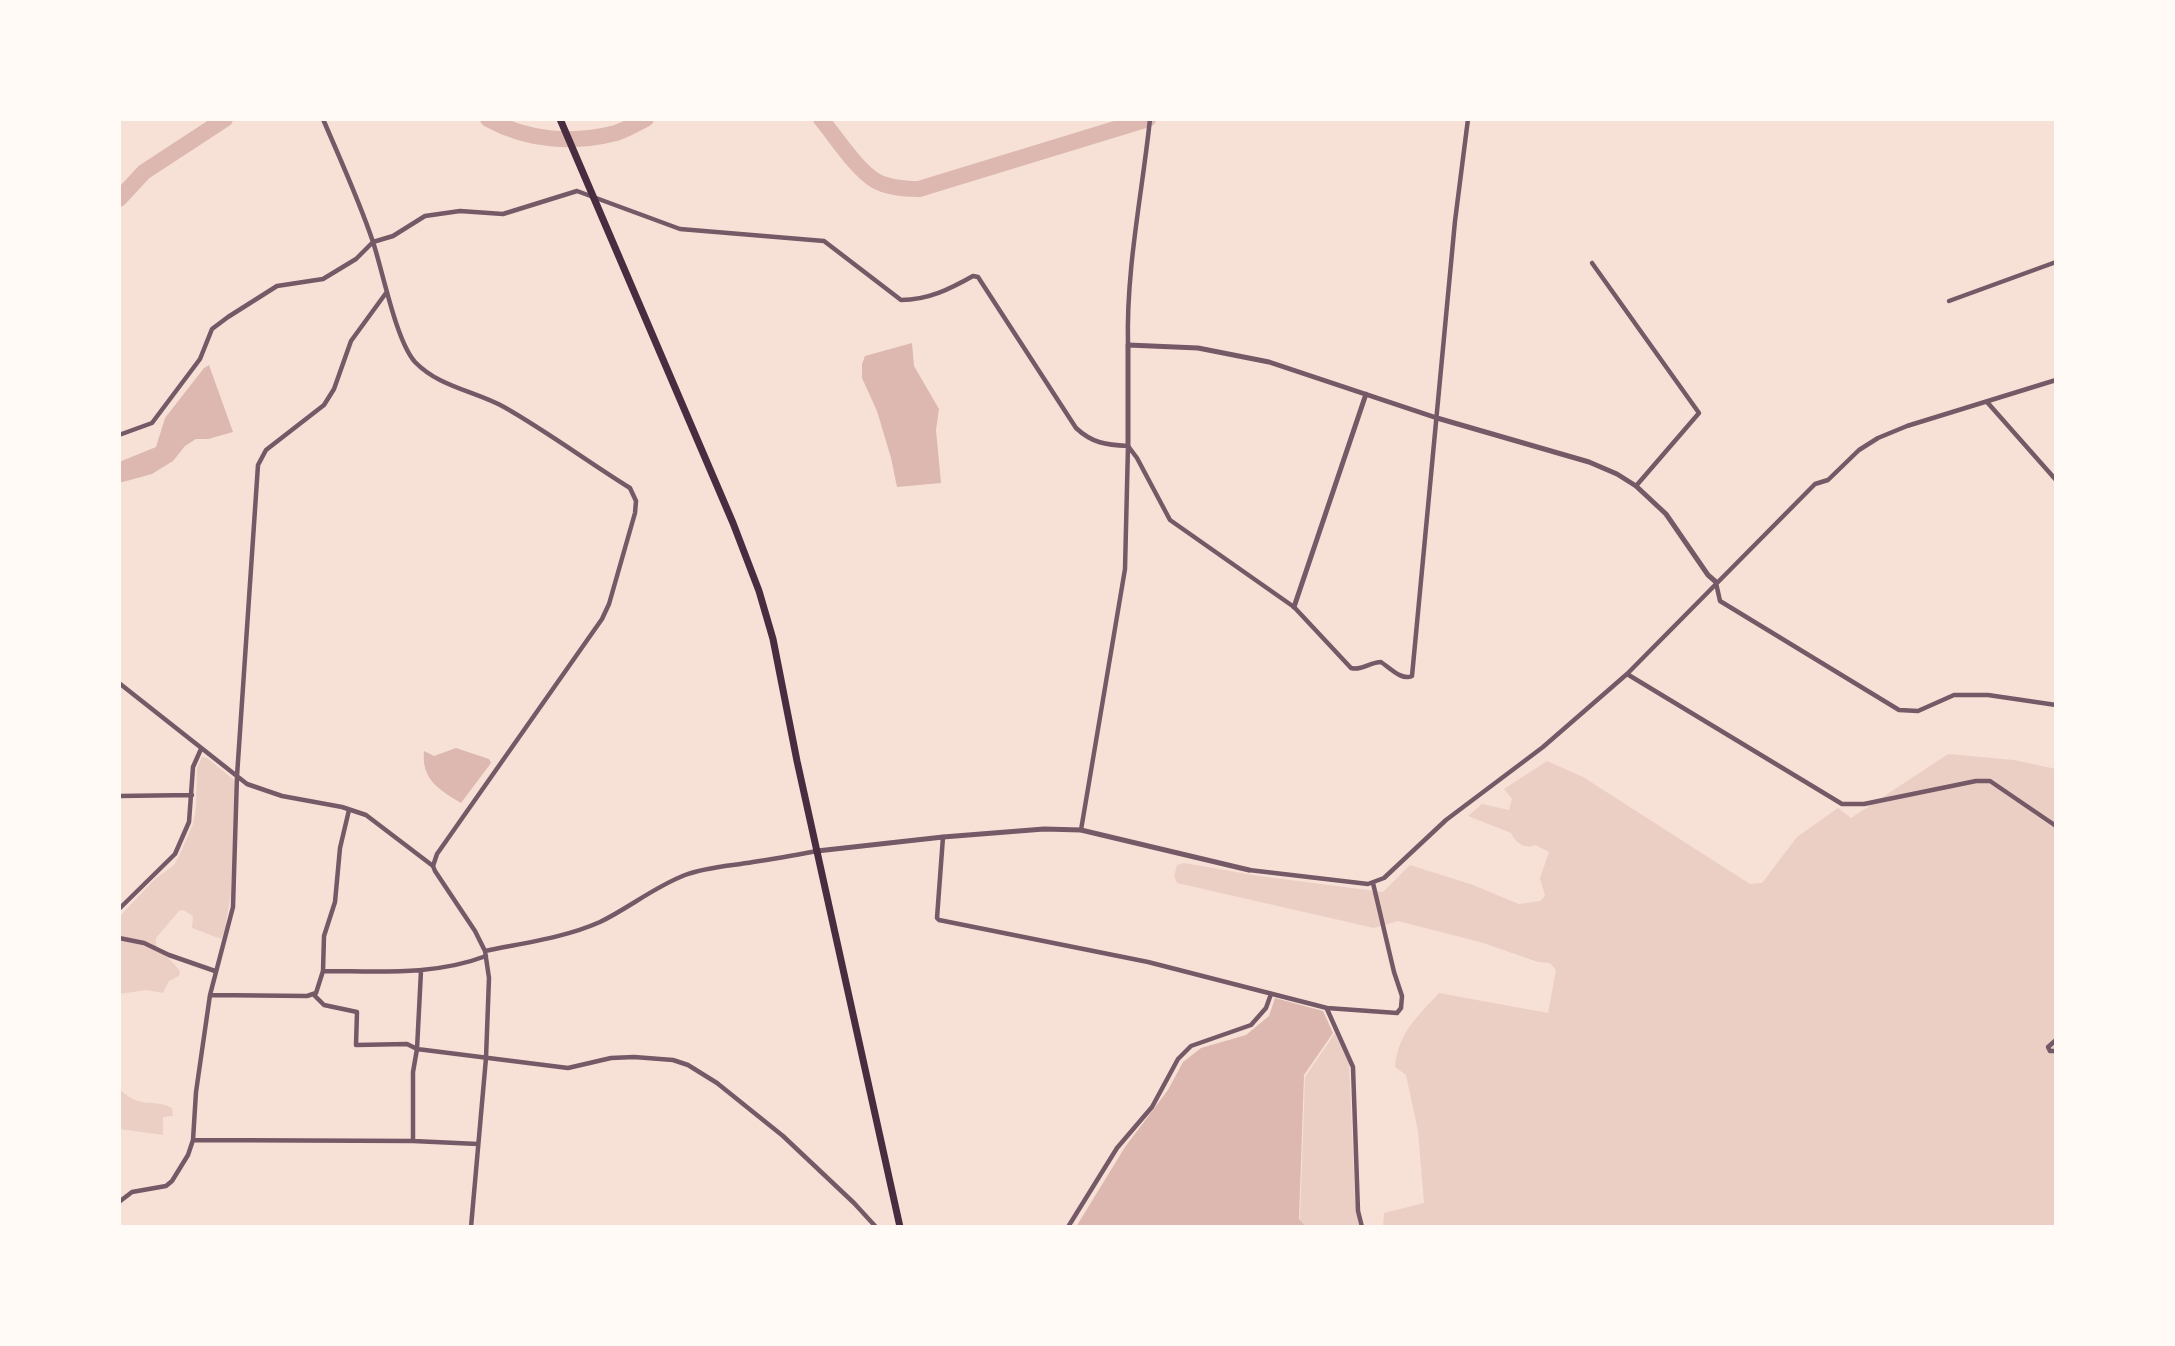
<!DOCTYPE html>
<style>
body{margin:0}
#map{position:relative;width:2175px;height:1346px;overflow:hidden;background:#f7e1d7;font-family:"Nunito Sans",sans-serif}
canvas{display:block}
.frame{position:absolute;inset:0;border:121px solid #fffaf5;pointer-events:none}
</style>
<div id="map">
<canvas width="2175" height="1346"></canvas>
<div class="frame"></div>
</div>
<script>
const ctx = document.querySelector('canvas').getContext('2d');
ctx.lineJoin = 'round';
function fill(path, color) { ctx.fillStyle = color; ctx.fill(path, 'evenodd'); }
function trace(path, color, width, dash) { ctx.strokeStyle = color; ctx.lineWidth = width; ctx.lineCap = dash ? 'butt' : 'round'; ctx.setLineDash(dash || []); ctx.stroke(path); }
fill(new Path2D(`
 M1948,754L2014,760L2056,769V1227H1383L1384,1213L1424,1203L1418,1131L1406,1075L1395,1067C1398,1033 1417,1017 1439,993L1548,1013L1556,970L1550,963L1538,962L1480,942L1398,921L1374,928L1177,883L1174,876L1177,865L1184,863L1259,876L1383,892L1410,865L1473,885L1519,904L1540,901L1545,896L1540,878L1549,852L1535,845C1525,850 1515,842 1511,833L1468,816L1482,804L1509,810L1512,799L1504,789L1547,761L1583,777L1750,884L1762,883L1797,837L1838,808L1851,818Z
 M202,757L207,758L233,779L235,786L231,894L224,933L221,939L192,928L193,916L183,910L179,911L156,938V945C163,955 173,961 180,971L179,976L169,981L163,993L147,990L119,994V917L154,880L174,865L179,856L193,824L196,808L197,768Z
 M1335,1033L1349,1061L1355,1197L1359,1227H1294L1300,1219L1305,1077Z
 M119,1089C144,1111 150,1097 172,1108L173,1116L163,1117V1135L119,1129Z`), '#ebcfc5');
fill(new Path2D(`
 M912,343L914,366L939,409L936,430L941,483L897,487L891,458L877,411L862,378V364L865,356Z
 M209,365L233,432L208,439H196L185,446L173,461L152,474L119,483V462L156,447L165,418L204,368Z
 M456,748L489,759L491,763L461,803C439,790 421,779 424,751L434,756Z
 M1275,998L1323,1011L1333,1033L1304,1075L1299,1219L1306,1227H1076L1125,1147L1168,1090L1183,1062L1201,1048L1246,1035L1269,1016Z`), '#dcb8b0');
trace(new Path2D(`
 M635,124L639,119`), '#dcb8b0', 2.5);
trace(new Path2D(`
 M488,119C528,141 573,144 616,133C626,130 637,123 646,119
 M821,119C836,137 856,169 876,181C889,188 904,189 919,189L1148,119
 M119,199L144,172L225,119`), '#dcb8b0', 16);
trace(new Path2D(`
 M323,119C340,159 359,200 373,242C383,272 396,341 415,362C439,387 475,391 504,407C548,432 588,462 630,488L636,501L635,513L609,604L602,619L437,854L433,866L435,871L475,931L485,951L489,978L486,1058L471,1227
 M1592,263L1699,413L1636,486
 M1949,301L2056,262
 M1128,345C1126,268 1142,195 1150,119
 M1987,402L2056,480
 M119,435L152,423L200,359L212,329L228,317L277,286L323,279L356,259L373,242L393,236L425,216L460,211L503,214L577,191L680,229L824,241L901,300C928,300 950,289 973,276L978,277L1076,428C1092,443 1106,445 1128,446L1137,458L1170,520L1294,607L1351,668C1362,671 1370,662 1381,662C1390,668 1402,681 1412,676L1455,221L1468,119
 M1716,583L1720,601L1899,710L1918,711L1954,695H1988L2056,705
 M1627,674L1842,804H1864L1976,781H1990L2056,826
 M119,683L247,784L282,796L342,807L366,815L433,866
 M119,796L192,795
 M1081,830L1125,569L1128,446
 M943,837L937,918L939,920L1148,962L1327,1008L1397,1013L1401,1008L1402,996L1394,972L1373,883
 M1249,870L1368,884L1384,878L1446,820L1543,747L1627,674L1815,484L1828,480L1859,450L1878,438L1907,426L2056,380
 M119,909L175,854L189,822L193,767L201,749
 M119,938L144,943L169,955L215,971
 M485,951C523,943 564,938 600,922C629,908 654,887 685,875C707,867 730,866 753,862C774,859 796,855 817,851
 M323,971C378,971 434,976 486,956
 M210,995L307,996L316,993L323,971L324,936L335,902L340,848L349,810
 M314,995L324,1005L357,1012L356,1045L407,1044L417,1049L568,1068L611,1058L634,1057L673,1060L688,1065L717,1083L783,1136L854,1203L876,1227
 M1327,1009L1353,1067L1358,1211L1362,1227
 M2056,1040L2048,1047L2050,1051H2056
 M193,1140L413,1141L478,1144
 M413,1141V1072L417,1049L421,971
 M119,1202L132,1192L166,1186L172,1181L188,1155L193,1140L196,1092L210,995L233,907L237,776L258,465L266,450L324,405L334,389L351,341L386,293
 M1068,1227L1117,1148L1152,1107L1178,1059L1191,1046L1251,1025L1266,1008L1271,994`), '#755966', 4.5);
trace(new Path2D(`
 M1128,446V345L1198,348L1269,362L1437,418L1589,462L1617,474L1636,486L1666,514L1708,575L1716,582
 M1294,607L1366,394
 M817,851L943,837L1044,829L1081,830L1249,870`), '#755966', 5);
trace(new Path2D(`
 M560,119L733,523L759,591L773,639L797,761L900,1227`), '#4a2c40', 7);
</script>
